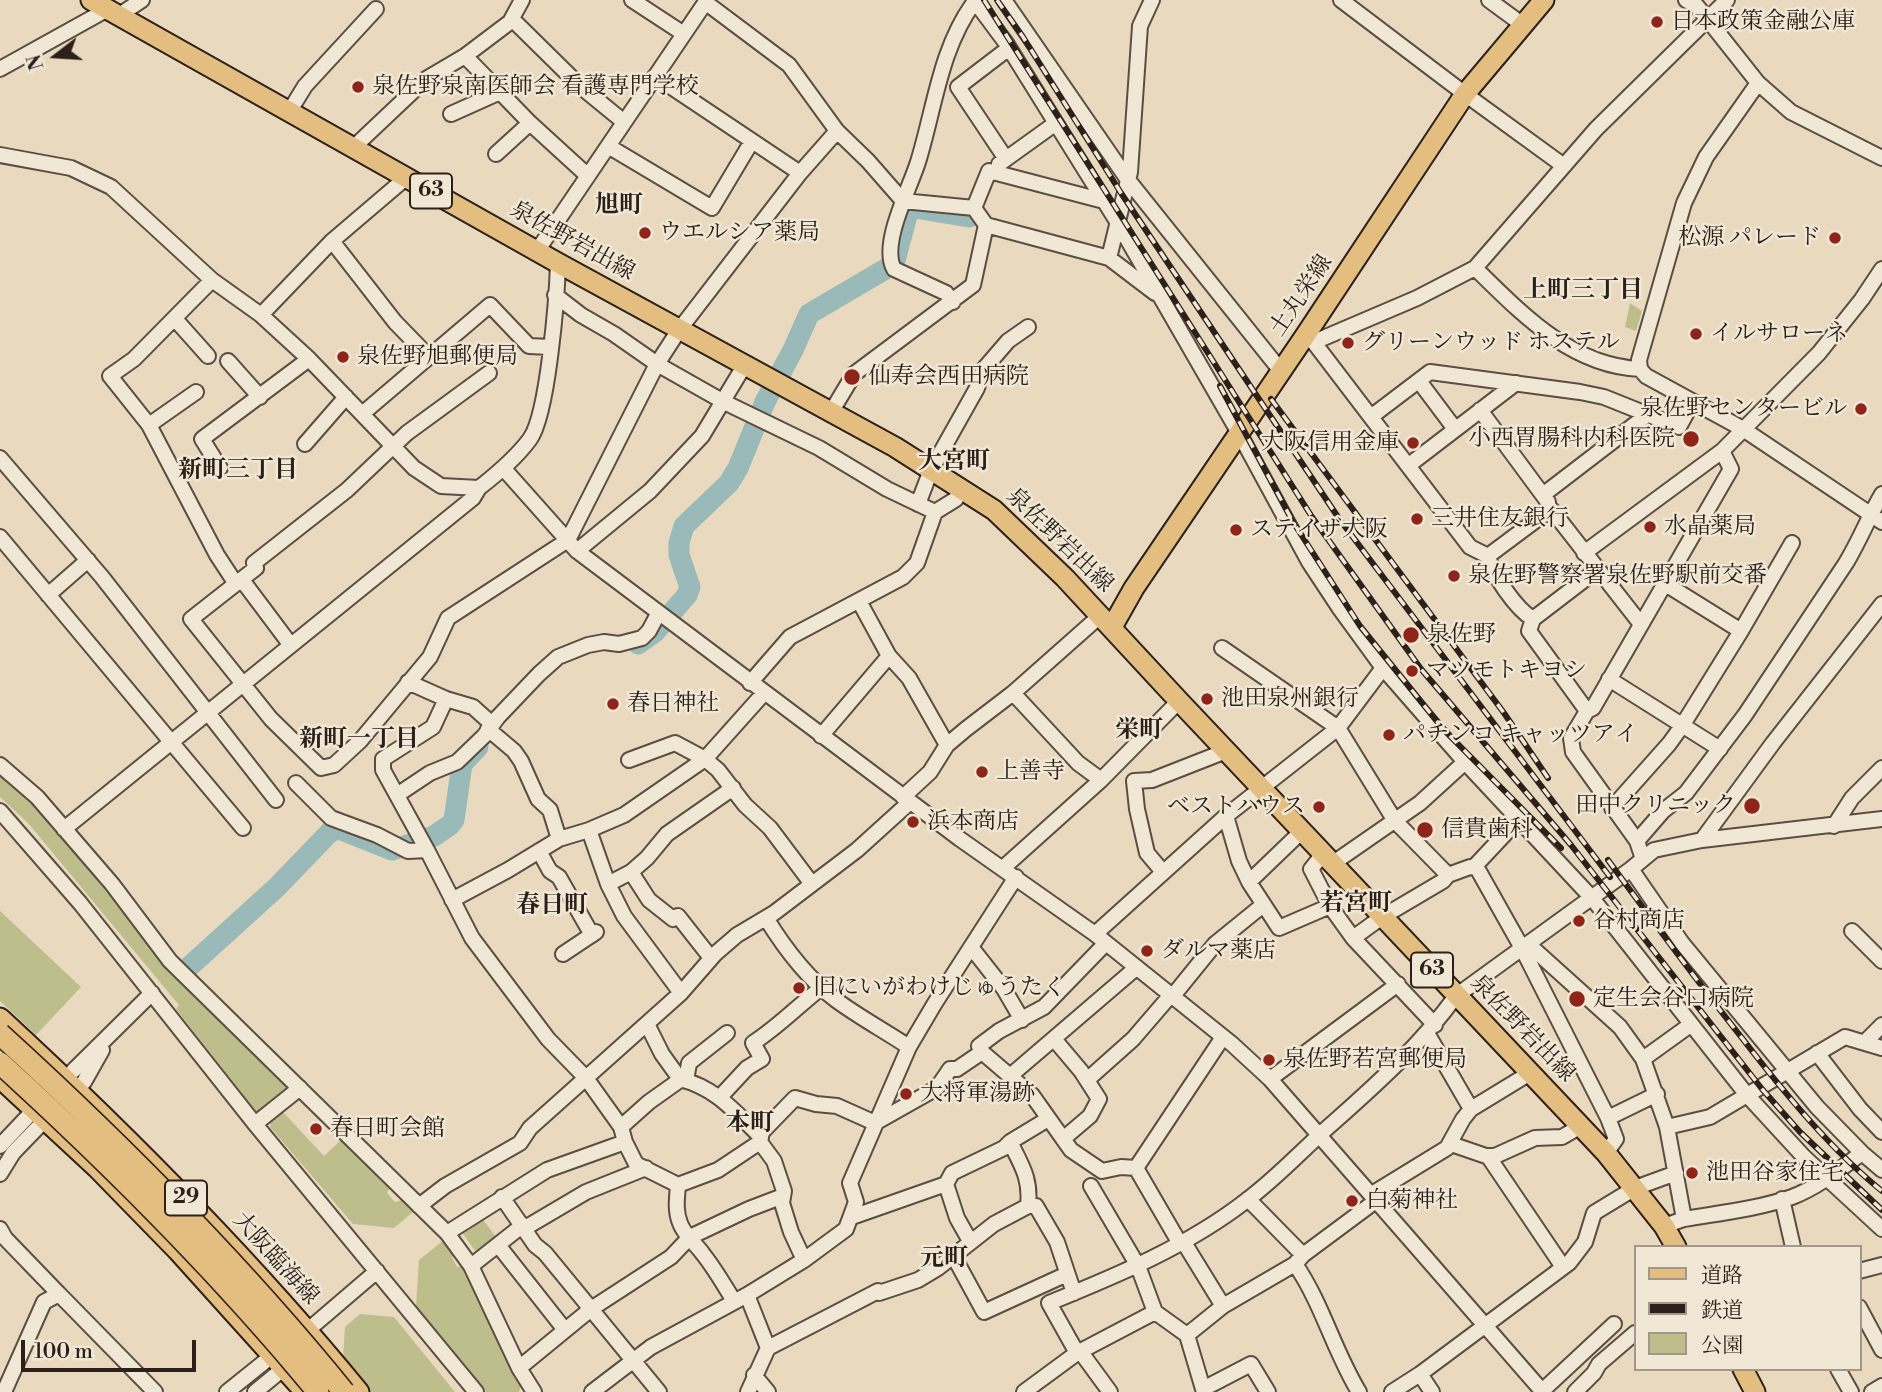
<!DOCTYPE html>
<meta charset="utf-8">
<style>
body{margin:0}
#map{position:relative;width:1882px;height:1392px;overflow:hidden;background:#e9dabf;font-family:"Libre Bodoni","Noto Serif JP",serif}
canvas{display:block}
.legend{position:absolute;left:1634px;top:1245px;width:228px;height:126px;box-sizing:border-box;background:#f1e7d5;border:2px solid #a2978a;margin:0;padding:9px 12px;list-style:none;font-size:21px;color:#2b201a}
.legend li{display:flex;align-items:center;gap:14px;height:35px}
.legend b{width:35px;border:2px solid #a2978a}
.north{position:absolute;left:21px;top:21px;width:70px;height:70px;-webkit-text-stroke:5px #f1e7d5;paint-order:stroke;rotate:253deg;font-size:19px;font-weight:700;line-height:28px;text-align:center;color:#2b201a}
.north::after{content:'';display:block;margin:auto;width:24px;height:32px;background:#2b201a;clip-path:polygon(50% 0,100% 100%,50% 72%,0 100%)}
.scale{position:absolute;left:21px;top:1340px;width:175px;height:32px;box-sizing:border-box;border:4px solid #2b201a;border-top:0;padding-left:9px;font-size:21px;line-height:24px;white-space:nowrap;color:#2b201a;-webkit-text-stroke:5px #f1e7d5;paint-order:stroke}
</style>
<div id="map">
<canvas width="1882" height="1392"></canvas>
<ul class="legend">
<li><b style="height:9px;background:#e4bd80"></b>道路</li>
<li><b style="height:9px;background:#2b201a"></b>鉄道</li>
<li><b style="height:19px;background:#bebd8c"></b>公園</li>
</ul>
<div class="north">N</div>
<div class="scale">100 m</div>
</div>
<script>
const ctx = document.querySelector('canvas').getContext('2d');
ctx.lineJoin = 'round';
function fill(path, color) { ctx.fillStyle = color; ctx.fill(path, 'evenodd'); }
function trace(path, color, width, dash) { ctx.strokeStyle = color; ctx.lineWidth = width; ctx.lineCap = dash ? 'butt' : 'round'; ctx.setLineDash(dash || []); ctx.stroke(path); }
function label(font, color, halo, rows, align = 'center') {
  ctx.font = font + ' "Libre Bodoni","Noto Serif JP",serif'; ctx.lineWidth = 5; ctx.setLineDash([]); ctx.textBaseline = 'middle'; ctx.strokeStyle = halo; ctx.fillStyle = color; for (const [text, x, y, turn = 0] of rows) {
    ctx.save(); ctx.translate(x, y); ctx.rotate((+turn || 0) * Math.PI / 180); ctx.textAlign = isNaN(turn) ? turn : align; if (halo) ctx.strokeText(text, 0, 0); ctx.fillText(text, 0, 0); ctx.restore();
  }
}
fill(new Path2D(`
 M1630,303L1642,311L1636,331L1625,327Z
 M0,774L33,803L61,834L174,974L287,1085L286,1091L259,1112L256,1111L176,1009L179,1005L28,823L0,797Z
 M0,911L81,987L36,1035L0,1001Z
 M282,1111L324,1156L342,1139L390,1187L387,1193L395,1202L402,1200L413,1212L394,1228L353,1224L270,1127L271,1120Z
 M481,1217L499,1241L480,1254L476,1252L461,1231Z
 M444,1240L455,1255L452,1257L457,1267L463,1266L514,1375L521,1385L519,1392H486L416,1306L419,1260Z
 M360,1314L394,1317L455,1392H370L343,1358L345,1327Z`), '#bebd8c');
trace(new Path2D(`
 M638,644L655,632L687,595L690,587L679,555V543L684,526L729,483L738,468L765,402L793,350L809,314L894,264L908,212L915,208L969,217
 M190,966L277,887L331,831L339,829L392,850L434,836L450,825L454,820L462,764L478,747`), '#99bab8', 21);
const minor = new Path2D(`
 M632,0L684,34
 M974,0L1006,43L1118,223L1239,433L1309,562L1340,609L1383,668L1465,762L1592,898L1747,1095L1804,1157L1882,1229
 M1004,0L1128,180L1281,371
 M1152,0L1140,26L1130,172L1109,258L1155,293
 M1341,0L1465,94L1564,166
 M1489,0L1523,25
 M1686,0L1697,6L1758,83L1791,112L1882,158
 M705,2L789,65L837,131L868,161L903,201L974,208L986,225L1109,258
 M118,16L142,0
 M512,19L580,86L624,122
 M465,56L510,22L522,0
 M0,69L108,9
 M655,76L800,173
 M1758,83L1706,157L1684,203L1639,360L1640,369L1646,376L1743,429L1882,522
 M289,112L305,86L376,9
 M451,114L500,92L530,123L588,176
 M608,146L712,208L752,141
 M354,147L426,79L465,56L500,92
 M496,154L530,123
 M0,155L71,168L111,187L212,280L261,315L309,359L414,468L441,486L479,488C498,473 516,458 530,439C548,414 557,297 558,263
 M1006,159L958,87L1009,48
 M999,164L1056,123
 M974,208L989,171L1104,201
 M332,241L395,322L429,357
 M537,251L707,0
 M1475,268C1522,314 1571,366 1640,369
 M212,280L134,359L110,376L149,425L217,555L236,584
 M555,295L581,315L614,334L657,364L724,402L819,448L887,489L935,512
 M953,302L946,293L894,269C880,244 910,188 918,162C935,107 940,48 975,1
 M261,315L332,241L407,177
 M175,319L208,356
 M1309,336L1470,547L1488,556
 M1314,342L1417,298L1475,268L1596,129L1727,0
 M228,361L260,397
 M489,373L407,433L347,490L254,563L256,568L191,619L271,719L321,768L334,765L360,741L430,657L448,618L568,540L657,364L679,330L800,173L837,131
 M1419,381L1455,429
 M1480,410L1548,502
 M362,414L490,305L529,346L550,347
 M833,414L836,404L854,374L973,285L986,225
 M1372,416L1430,372L1580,392L1604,397L1679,427L1692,403
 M149,425L196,392
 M305,444L346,397
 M0,458L102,577L276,800
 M1409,465L1516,383
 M220,468L202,439L309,359
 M504,469L577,551L960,839L1095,934L1232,1044L1270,1079L1543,1392
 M1544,494L1647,415
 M918,504L931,470L977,388L983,370L1008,341L1028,327
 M0,537L243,828
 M577,551L650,491L702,436L744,366
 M1584,553L1722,451L1819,353L1862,299L1882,269
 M1488,556L1551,509L1640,623
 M1488,556C1492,574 1516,609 1533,619
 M242,580L290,644
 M1664,583L1741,631
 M48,595L88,560
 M859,601L889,656L909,678L947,745
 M1222,648L1338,728L1395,821L1448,875L1470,867L1477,868L1522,948L1608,1118L1616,1139L1606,1153
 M1609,679L1720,749
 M408,682L446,699L473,707L492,724
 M750,683L790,637L903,577L917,563L935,512L956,499L960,489
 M1013,693L1078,763L1101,780
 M446,699L433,727L383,759V770L427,850L472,938L548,1039L586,1078L621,1127L625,1142L636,1164L678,1185C677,1198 675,1211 680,1223C684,1235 696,1244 703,1254C715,1269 724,1285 734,1301
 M1587,711L1529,631L1533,619L1597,570
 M488,729L514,751L521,761L538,799L550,810L559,839
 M821,736L889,656
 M629,760L675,743L705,759L718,770L745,805L770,828L812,884
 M0,765L37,797L112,884L170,961L447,1233L471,1266L519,1368L534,1392
 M296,783L331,818L377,835L408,851L427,850
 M397,795L430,773L457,762L484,736L498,717L539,674L558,657L588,645L604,642L619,644L642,638L649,631L658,614
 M903,797L930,772L947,745L966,729L1013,693L1101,615
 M1612,808L1669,744L1682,726L1741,631L1792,543
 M0,811L80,903L255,1124L476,1392
 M1226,816L1239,861L1249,882L1279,928L1330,906
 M1834,826L1852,798L1882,768
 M64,829L473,498L479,488
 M589,830L608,884L631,872L647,858L667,834L733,788
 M1702,840L1773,743L1882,604
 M1637,841L1663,811L1686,793L1745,715L1846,563C1860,540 1869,516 1882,494
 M539,851L550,871L559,877L592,935
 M1323,854L1311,869L1330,906L1353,938L1435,1025
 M1643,859L1637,841L1573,752L1571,738L1587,711L1593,708L1731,469L1722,451
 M1332,864L1420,803L1465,762
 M1474,867L1519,819
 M1003,868L1101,780L1179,701
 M1631,869L1682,943L1817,1107L1862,1153L1882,1170
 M631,872L649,900L673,919L678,916L711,958
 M1163,872L1147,853L1137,809L1134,781L1152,780L1226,751
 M1249,882L1302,831
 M608,884L624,916L681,993
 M452,900L508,870L559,839L589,830L624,815L705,759L764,693
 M766,918C785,949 807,978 836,1000C859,1017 885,1031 909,1047
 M1852,931L1882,961
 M1095,934L1226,816L1338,728L1383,668
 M1353,938L1382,917L1443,881L1448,875
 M1528,944L1620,1027L1643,1059L1667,1127L1684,1219L1664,1226
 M971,947L1004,989L1022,1020
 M563,954L596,932
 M1172,997L1215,944L1263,905
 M647,1024L662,1054L680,1079C716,1088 734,1111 760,1136
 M1427,1033L1471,1109
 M1054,1039L1081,1071L1099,1099L1090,1116L1063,1139
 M1865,1042L1882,1025
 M982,1052L979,1046L999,1031L1044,1007L1106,943
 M1817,1053L1860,1109L1882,1132
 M1643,1059L1686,1028
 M73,1071L152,993
 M1010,1076L1136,968
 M1270,1079L1398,984
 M1087,1080L1133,1039L1170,996
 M84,1082L102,1050
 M720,1097L747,1068L762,1059L753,1043C778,1027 798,1006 821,988
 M1608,1118L1657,1094
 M255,1124L300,1088
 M621,1127L649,1102L687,1075L689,1063L727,1033
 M1667,1127L1710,1117L1845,1037L1882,1048
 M1451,1144L1486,1156H1495L1535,1138L1562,1137L1581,1126
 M0,1146L32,1112
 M1488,1156L1563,1267
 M0,1174L13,1153L41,1124
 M946,1184L957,1218L970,1241
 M678,1185L718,1170L760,1142
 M1091,1186L1138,1266L1155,1312L1187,1335L1203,1389
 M1372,1194L1447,1148L1463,1119L1471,1109L1530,1073
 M502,1197L535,1245L545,1253L659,1392
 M1248,1199L1303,1255
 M1782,1199L1793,1247
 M419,1206L445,1186L520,1143L530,1128L681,993L715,954L737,935L774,913L857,850L910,802
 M1028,1206H1036L1057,1242L1074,1293
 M852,1217L946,1184L952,1173L1004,1148L1010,1142
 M1684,1219C1719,1213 1758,1209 1792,1197C1818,1187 1840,1169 1862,1153
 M525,1228L586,1192L646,1168
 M0,1229L5,1238L59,1294
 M447,1233L547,1170L625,1142
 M1183,1241L1223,1306L1187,1335
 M1179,1242L1136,1168L1223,1037
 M498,1245L565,1330
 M953,1255L984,1312L1067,1274
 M804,1260L791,1232L782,1203L784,1191L774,1161L760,1142L762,1132L795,1098L816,1104L837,1106L875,1123L937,1088L950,1069H957L982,1052L1032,1095L1071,1150L1102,1171L1121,1167L1136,1168
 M1295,1264L1303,1255L1377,1200
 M471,1266L523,1225
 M1859,1271L1882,1265
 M879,1293L918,1280L938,1268L994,1224L1028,1206C1031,1179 1022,1166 1010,1142L1048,1119
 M747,1295L768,1348
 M1223,1306L1295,1264C1322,1303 1334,1351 1359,1392
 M1859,1307L1882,1350
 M301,1336L377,1271
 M1080,1351L1110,1392
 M1077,1353L1049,1303C1118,1275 1188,1246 1247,1200C1278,1177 1305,1147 1334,1122C1378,1083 1421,1044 1456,996L1631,869L1654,850L1702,840L1882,819
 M519,1368L591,1309L671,1257L690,1237L749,1209L783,1196
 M1838,1369L1851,1392
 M1420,1374L1432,1392
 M754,1375L768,1392
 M1542,1391L1614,1324
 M4,1392L44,1302L59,1294L155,1392
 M227,1392L278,1351
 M255,1392L284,1368L288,1362
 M592,1392L651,1347L747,1295L804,1260L846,1229L856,1202L850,1183L909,1047L935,1003L1016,877
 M748,1392L768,1348L878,1291
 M1024,1392L1077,1353L1155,1312
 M1204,1392L1203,1389L1251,1364L1268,1392
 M1392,1392L1420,1374L1569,1263L1585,1242L1594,1213L1635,1188L1676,1173
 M1575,1392L1594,1373L1599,1364L1635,1333
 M1872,1392L1882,1386`);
const major = new Path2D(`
 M91,0L558,263L895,447L994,510L1065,578L1179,701L1606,1153L1664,1226L1676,1247
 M1112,627L1134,588L1307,333L1465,94L1544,0
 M0,1018C127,1135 249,1258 359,1392
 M0,1078L97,1168L177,1250L305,1392
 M1743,1369L1755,1392`);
trace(minor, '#5a4e43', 18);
trace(major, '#2b201a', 23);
trace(minor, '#f1e7d5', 14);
trace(major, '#e4bd80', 19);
const rail = new Path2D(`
 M984,0L1312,517L1421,669L1571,845L1762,1089L1800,1132L1882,1210
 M997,0L1023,37L1121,193L1340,520L1610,877
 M1220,386L1293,522L1360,626L1444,730L1561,848
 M1271,399L1504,713L1548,778
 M1608,860C1652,920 1696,980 1742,1038C1782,1090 1831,1150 1882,1191`);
trace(rail, '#2b201a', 6);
trace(rail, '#f1e7d5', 3.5, [10]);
const highwayBridge = new Path2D(`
 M0,1034C122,1145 240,1264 344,1392
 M0,1063C113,1166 221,1274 318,1392`);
trace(highwayBridge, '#2b201a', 24, []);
trace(highwayBridge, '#e4bd80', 21);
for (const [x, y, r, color] of [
 [1657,22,7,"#8f2418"],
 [358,87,7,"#8f2418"],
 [645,233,7,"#8f2418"],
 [1835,238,7,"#8f2418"],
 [1696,334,7,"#8f2418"],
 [1348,343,7,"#8f2418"],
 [343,357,7,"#8f2418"],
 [852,377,9,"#8f2418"],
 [1861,409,7,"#8f2418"],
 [1691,439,9,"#8f2418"],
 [1413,443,7,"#8f2418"],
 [1417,519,7,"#8f2418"],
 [1650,527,7,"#8f2418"],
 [1236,530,7,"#8f2418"],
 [1454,576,7,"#8f2418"],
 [1411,635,9,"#8f2418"],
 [1412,671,7,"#8f2418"],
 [1207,699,7,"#8f2418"],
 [613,704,7,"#8f2418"],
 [1389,735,7,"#8f2418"],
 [982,772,7,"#8f2418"],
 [1752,806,9,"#8f2418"],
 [1319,807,7,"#8f2418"],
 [913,822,7,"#8f2418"],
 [1425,830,9,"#8f2418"],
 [1579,921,7,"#8f2418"],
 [1147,951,7,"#8f2418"],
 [799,988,7,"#8f2418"],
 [1577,999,9,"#8f2418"],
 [1269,1060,7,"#8f2418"],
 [906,1094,7,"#8f2418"],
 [316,1129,7,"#8f2418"],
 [1692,1173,7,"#8f2418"],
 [1352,1201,7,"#8f2418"]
]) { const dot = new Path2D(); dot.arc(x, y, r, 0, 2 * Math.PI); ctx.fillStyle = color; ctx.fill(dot); trace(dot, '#f1e7d5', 2.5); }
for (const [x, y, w] of [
 [431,191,42],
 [1432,970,42],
 [186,1198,42]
]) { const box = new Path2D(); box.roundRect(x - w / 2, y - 17.5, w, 35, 5); ctx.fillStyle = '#f1e7d5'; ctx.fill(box); trace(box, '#2b201a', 2); }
label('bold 21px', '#2b201a', null, [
 ["63",431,191],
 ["63",1432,970],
 ["29",186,1198]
]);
label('23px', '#2b201a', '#f1e7d5', [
 ["日本政策金融公庫",1671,22],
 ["泉佐野泉南医師会 看護専門学校",372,87],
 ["ウエルシア薬局",659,233],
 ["松源 パレード",1821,238,"right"],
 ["イルサローネ",1710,334],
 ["グリーンウッド ホステル",1362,343],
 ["泉佐野旭郵便局",357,357],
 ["仙寿会西田病院",868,377],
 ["泉佐野センタービル",1847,409,"right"],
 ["小西胃腸科内科医院",1675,439,"right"],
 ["大阪信用金庫",1399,443,"right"],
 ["三井住友銀行",1431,519],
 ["水晶薬局",1664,527],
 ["ステイザ大阪",1250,530],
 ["泉佐野警察署泉佐野駅前交番",1468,576],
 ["泉佐野",1427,635],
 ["マツモトキヨシ",1426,671],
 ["池田泉州銀行",1221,699],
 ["春日神社",627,704],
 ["パチンコ キャッツアイ",1403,735],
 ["上善寺",996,772],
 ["田中クリニック",1736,806,"right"],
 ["ベストハウス",1305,807,"right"],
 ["浜本商店",927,822],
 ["信貴歯科",1441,830],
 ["谷村商店",1593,921],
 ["ダルマ薬店",1161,951],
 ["旧にいがわけじゅうたく",813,988],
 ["定生会谷口病院",1593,999],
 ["泉佐野若宮郵便局",1283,1060],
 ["大将軍湯跡",920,1094],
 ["春日町会館",330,1129],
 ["池田谷家住宅",1706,1173],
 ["白菊神社",1366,1201]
], 'left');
label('23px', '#2b201a', '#f1e7d5', [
 ["泉佐野岩出線",572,242,29],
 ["土丸栄線",1302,296,-56],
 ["泉佐野岩出線",1059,541,44],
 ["泉佐野岩出線",1522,1029,46],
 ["大阪臨海線",275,1259,48]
]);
label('bold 24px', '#2b201a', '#f1e7d5', [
 ["旭町",619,206],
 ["上町三丁目",1583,291],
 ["大宮町",954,462],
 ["新町三丁目",238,471],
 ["栄町",1139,731],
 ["新町一丁目",359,740],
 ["若宮町",1356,904],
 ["春日町",552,906],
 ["本町",750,1124],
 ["元町",944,1259]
]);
</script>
